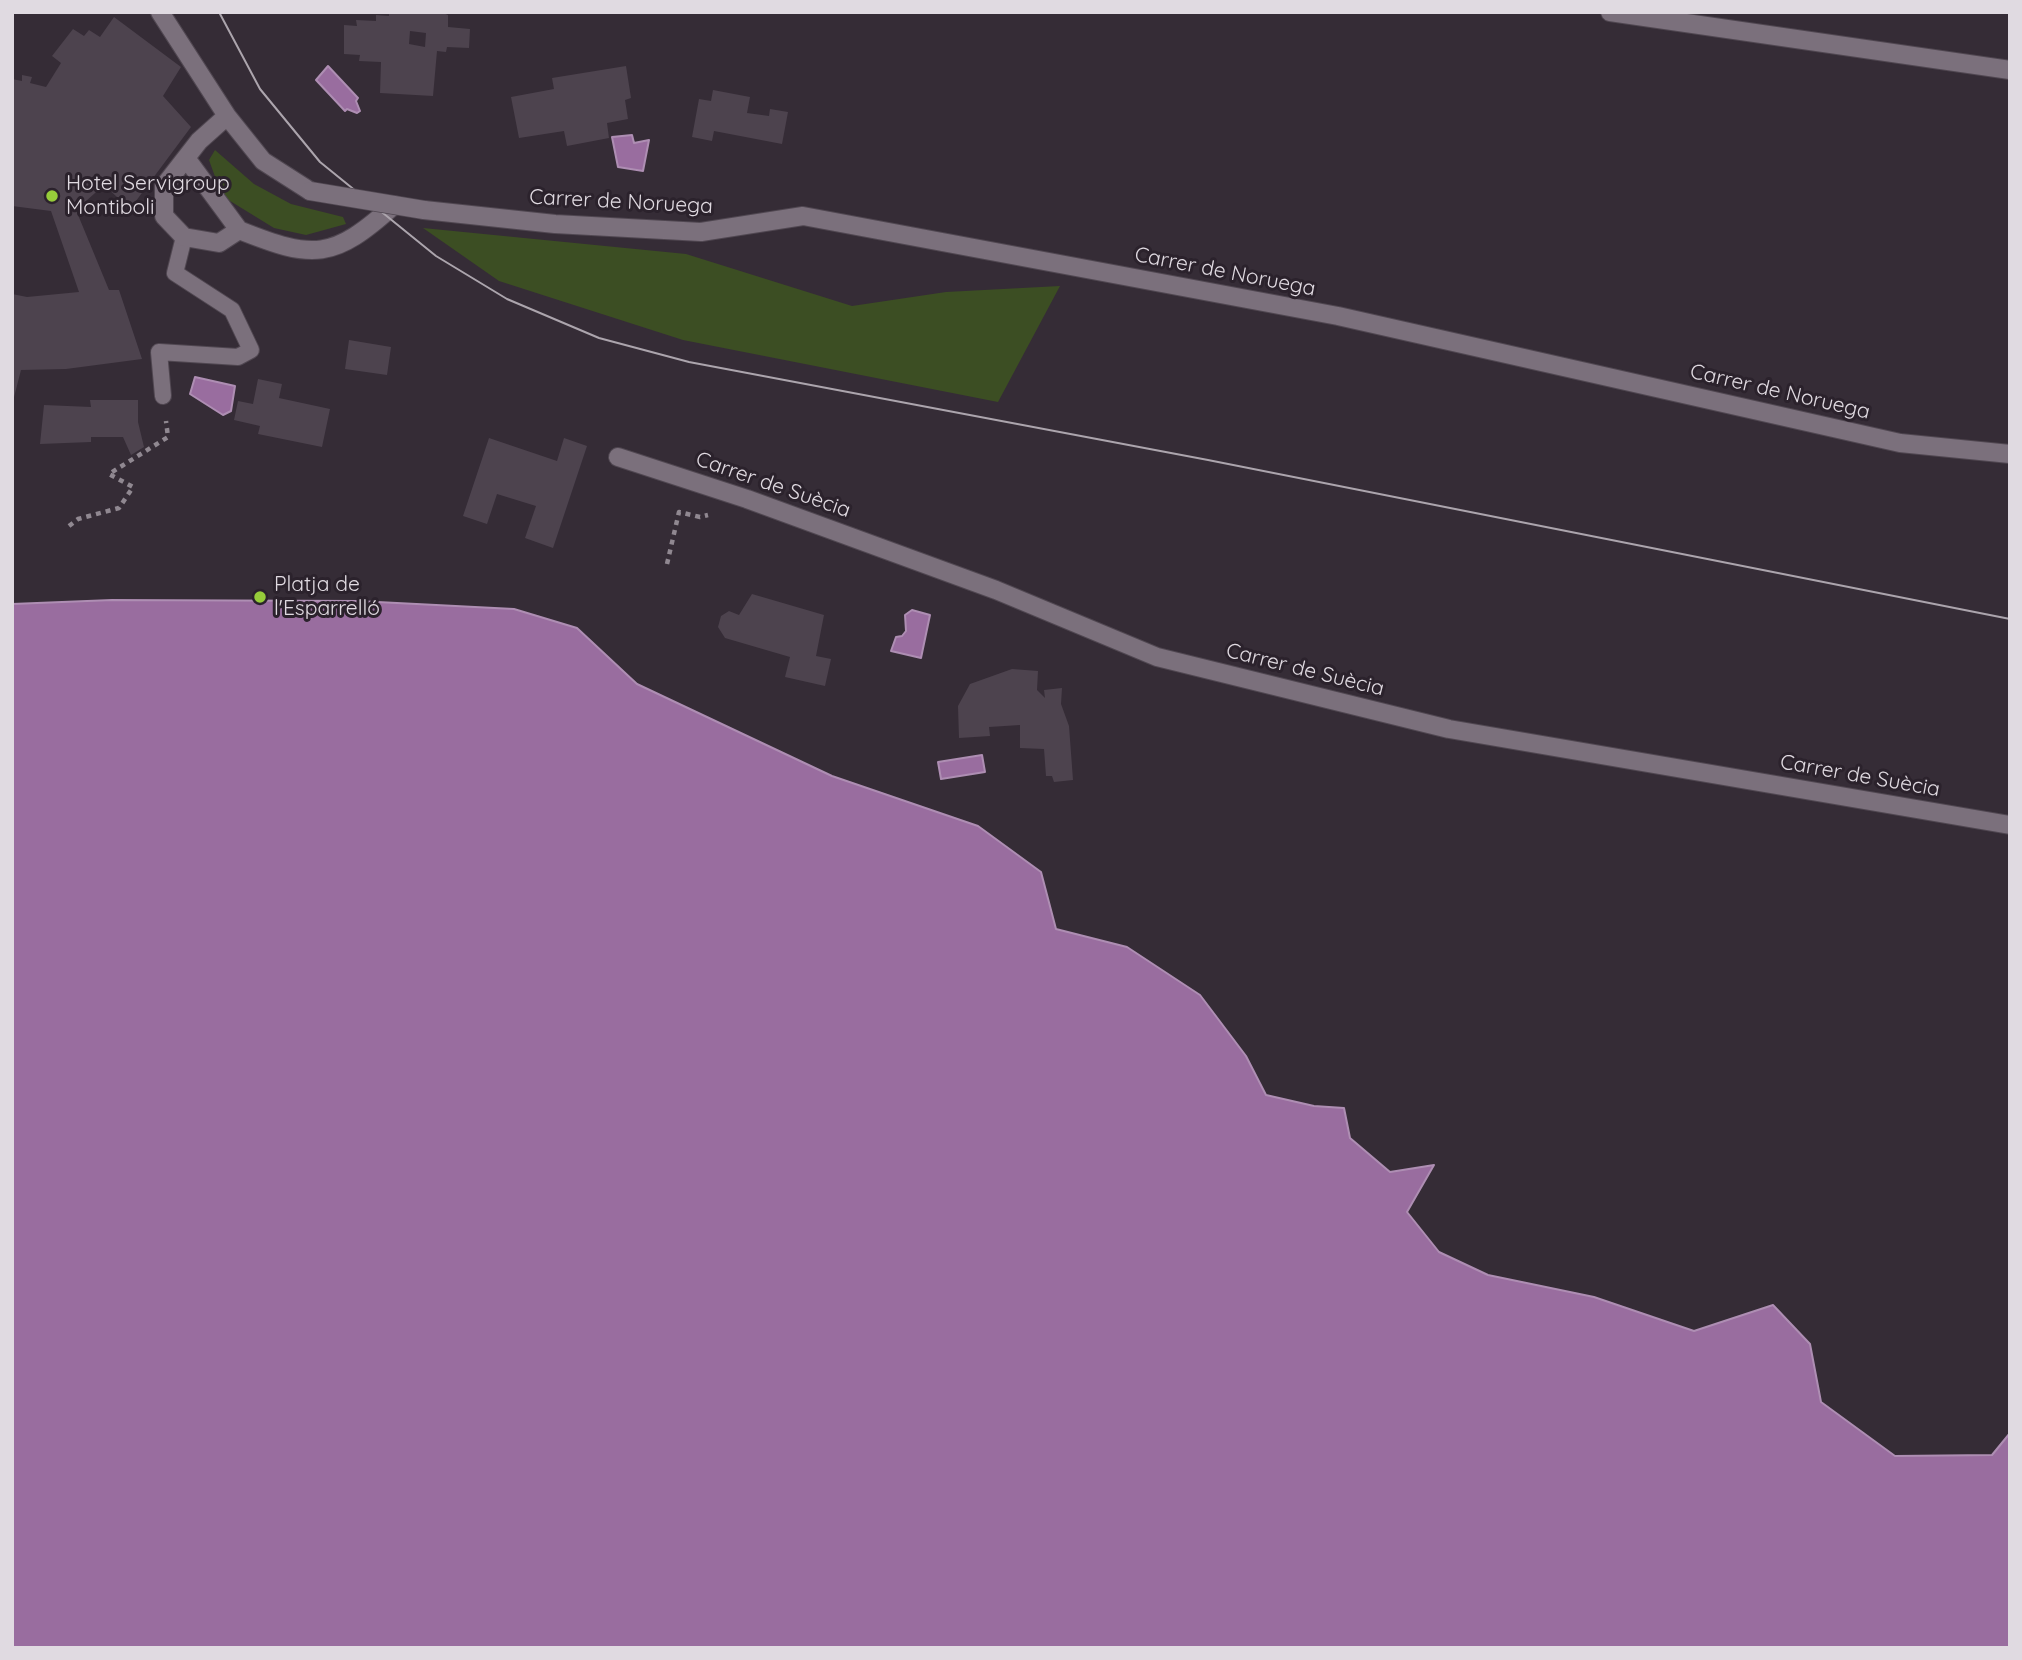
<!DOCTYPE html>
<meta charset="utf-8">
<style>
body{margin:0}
#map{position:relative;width:2022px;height:1660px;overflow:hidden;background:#352c36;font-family:Quicksand,sans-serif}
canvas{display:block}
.frame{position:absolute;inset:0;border:14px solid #e0dae1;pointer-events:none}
</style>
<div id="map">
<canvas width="2022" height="1660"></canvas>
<div class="frame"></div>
</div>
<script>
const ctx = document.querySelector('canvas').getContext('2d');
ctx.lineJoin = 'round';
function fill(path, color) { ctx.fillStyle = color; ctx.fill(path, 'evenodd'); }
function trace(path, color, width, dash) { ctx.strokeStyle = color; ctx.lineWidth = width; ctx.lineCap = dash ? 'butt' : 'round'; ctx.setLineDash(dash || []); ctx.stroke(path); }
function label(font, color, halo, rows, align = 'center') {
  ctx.font = font + ' Quicksand,sans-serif'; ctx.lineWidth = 6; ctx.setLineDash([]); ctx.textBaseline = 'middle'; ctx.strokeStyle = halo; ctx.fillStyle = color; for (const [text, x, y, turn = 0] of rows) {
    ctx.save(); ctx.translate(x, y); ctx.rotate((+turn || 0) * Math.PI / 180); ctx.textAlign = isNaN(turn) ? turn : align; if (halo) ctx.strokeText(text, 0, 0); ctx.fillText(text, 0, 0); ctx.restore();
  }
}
fill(new Path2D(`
 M215,150L254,184L291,204L343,217L346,224L306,235L274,228L222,196L209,160Z
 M423,228L686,254L852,306L946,292L1060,286L998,402L683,340L499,281Z`), '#3c4e23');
const water = new Path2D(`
 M328,66L358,98L356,101L360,111L357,113L347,109L345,111L316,80Z
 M632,135L634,143L649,140L643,171L618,167L612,137Z
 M195,377L235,386L231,411L223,415L190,394Z
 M112,600L358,601L514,609L577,628L637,684L832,776L978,826L1041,872L1056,929L1127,947L1200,995L1246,1056L1266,1095L1314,1106L1344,1108L1350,1138L1390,1172L1434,1165L1407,1212L1439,1252L1488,1275L1594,1297L1694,1331L1773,1305L1810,1344L1821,1402L1895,1456L1992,1455L2010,1433V1648H12V604Z
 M912,610L930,615L921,658L891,651L896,637L902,636L906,631L905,615Z
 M982,755L985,772L941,779L938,762Z`);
fill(water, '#996d9f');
trace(water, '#ae8eb3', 2);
fill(new Path2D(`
 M389,12H441L448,15V27L470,29L469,48L447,47L446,52L437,51L433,96L380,93L381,62L359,61L360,55L344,54V25L357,26L356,20L376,21V15L389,16ZM410,31L426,33L425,47L409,44Z
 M114,17L181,67L163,96L191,127L130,209L104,185L76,210L109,290H119L142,359L66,369L21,370L12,405V294L27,297L79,292L51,211L12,206V79L22,81V75L32,77L30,83L46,87L61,63L52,56L73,29L84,36L89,30L100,37Z
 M626,66L631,98L625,100L628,119L607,123L609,138L567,146L564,131L519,138L511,97L554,89L552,78Z
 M713,90L750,97L747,113L769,116L770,109L788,112L782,144L714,131L712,141L692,137L699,99L711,101Z
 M349,340L391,347L387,375L345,369Z
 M258,379L282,384L279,398L330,409L322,447L258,434L260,426L234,420L238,401L253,404Z
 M90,400H138V422L144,447L131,455L123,437H91V442L40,444L44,405L91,407Z
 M489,438L557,461L564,438L587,446L553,548L525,538L536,506L497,494L487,524L463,516Z
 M752,594L824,615L816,656L831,659L825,686L785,677L790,657L725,638L718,627L721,616L729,611L739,615Z
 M1012,669L1038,671L1037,690L1045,698L1044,690L1062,688L1061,704L1069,726L1073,780L1054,782L1052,776H1046L1044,749L1020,748V725L989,727L990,736L959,738L958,706L970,684Z`), '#4d434e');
const lane = new Path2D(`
 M163,396L159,352L238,357L251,350L232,310L175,273L184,237`);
const street = new Path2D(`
 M1610,12L2010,70
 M618,457L747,499L996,590L1157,657L1449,729L2010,825`);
const secondary = new Path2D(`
 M160,12L227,116L263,161L310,191
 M227,116L199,141L164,186V216L184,237L219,243L239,230C314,260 333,260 394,205
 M186,158L239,230
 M424,210L555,224L701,232L803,216L1338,316L1900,443L2010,454`);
trace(lane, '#504751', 18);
trace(street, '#504751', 20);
trace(secondary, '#504751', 20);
trace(new Path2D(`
 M69,526L78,519L119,508L133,487L109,474L168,437L166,421
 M667,564L679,512L700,517L708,515`), '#908891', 4.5, [5, 5]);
trace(lane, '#7b707c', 16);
trace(street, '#7b707c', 18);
trace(secondary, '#7b707c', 18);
trace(new Path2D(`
 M219,12L260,89L320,162L436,256L507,299L599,338L689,362L1208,460L2010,619`), '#aca5ad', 2);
const secondaryBridge = new Path2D(`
 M310,191L424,210`);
trace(secondaryBridge, '#504751', 20, []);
trace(secondaryBridge, '#7b707c', 18);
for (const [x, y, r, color] of [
 [52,196,7,"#96cc3a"],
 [260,597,7,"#96cc3a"]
]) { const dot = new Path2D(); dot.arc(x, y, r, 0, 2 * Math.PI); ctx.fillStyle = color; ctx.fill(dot); trace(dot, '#2b222c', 2.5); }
label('21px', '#e0dae1', '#2b222c', [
 ["Hotel Servigroup",66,184],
 ["Montiboli",66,208],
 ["Platja de",274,585],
 ["l'Esparrelló",274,609]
], 'left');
label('21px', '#e0dae1', '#2b222c', [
 ["Carrer de Noruega",621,202,3],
 ["Carrer de Noruega",1225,272,11],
 ["Carrer de Noruega",1780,392,13],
 ["Carrer de Suècia",773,485,19],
 ["Carrer de Suècia",1305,670,14],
 ["Carrer de Suècia",1860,776,10]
]);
</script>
